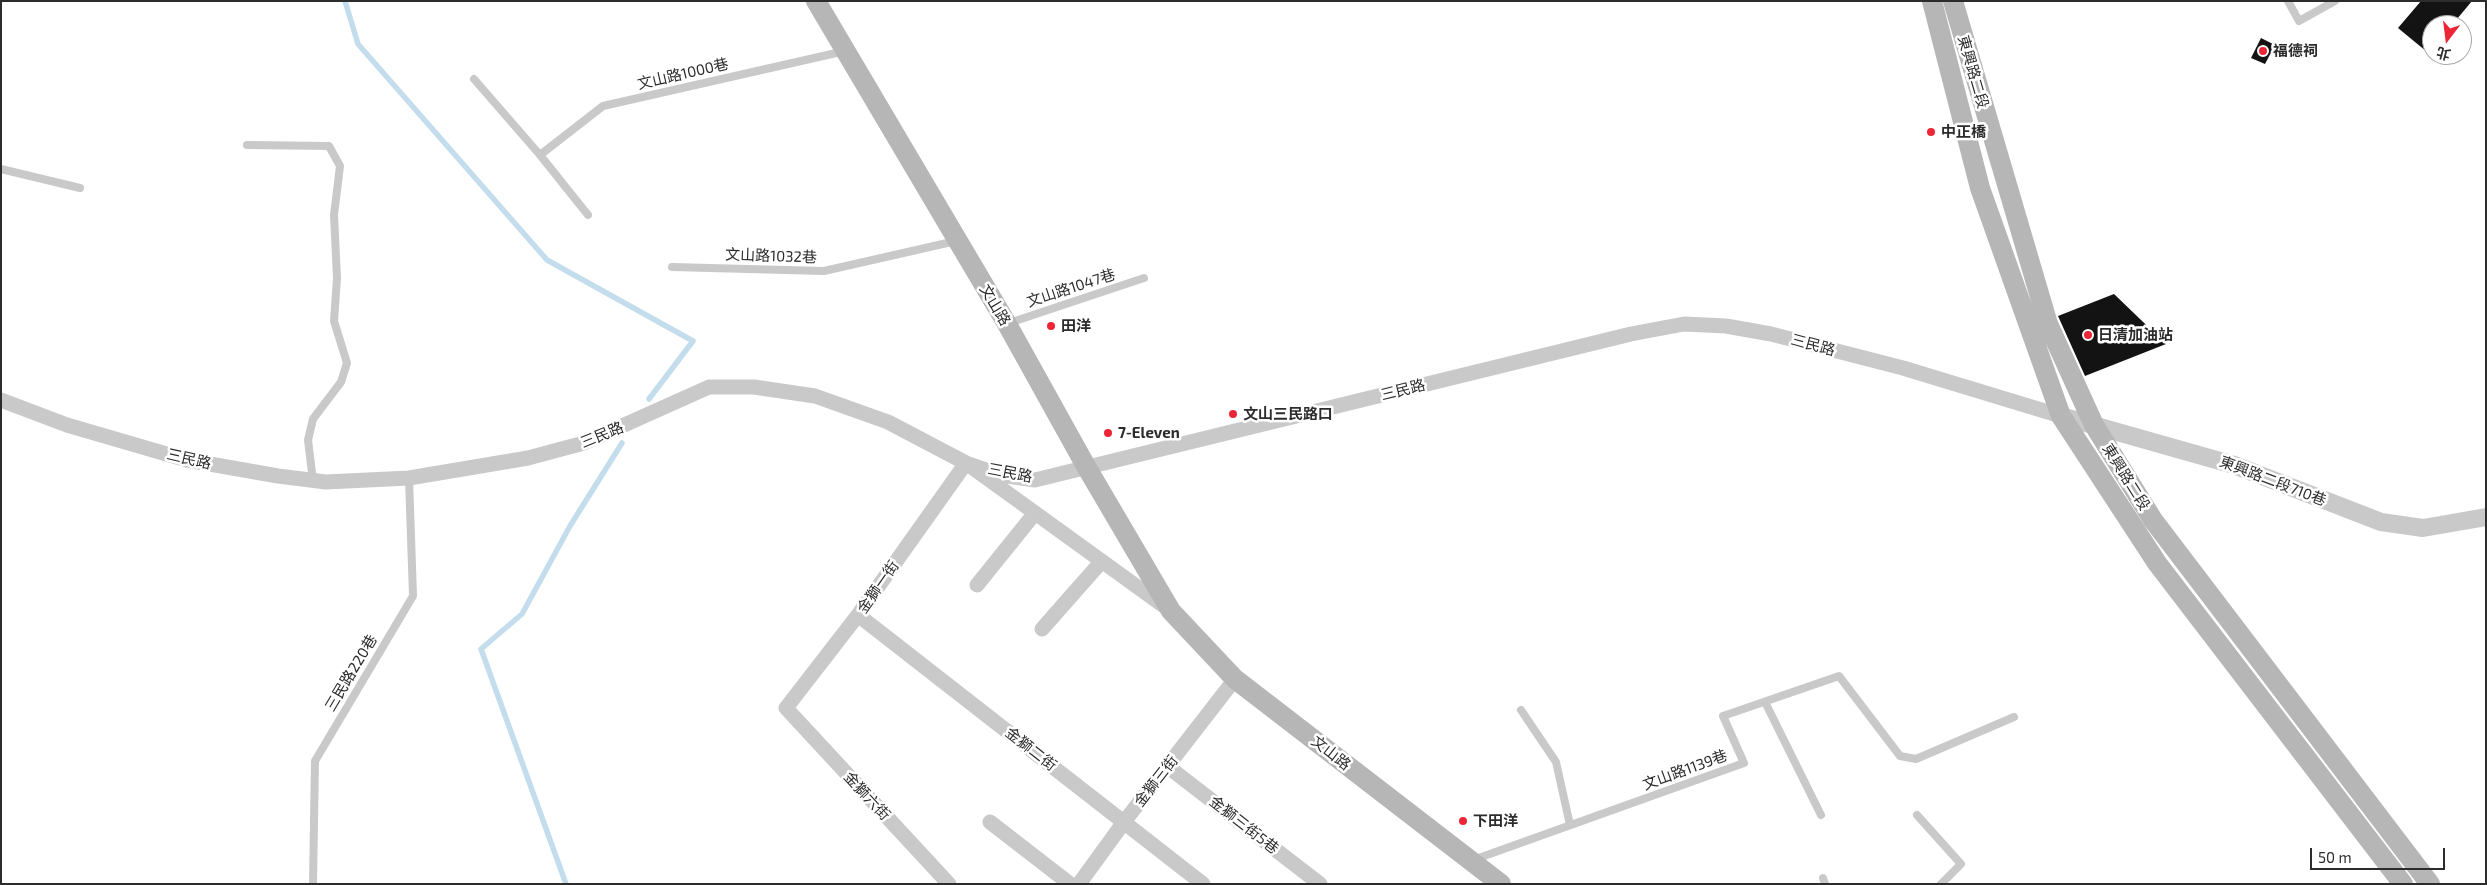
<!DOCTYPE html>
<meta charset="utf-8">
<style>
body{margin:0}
#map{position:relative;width:2487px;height:885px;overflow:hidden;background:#fff;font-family:"Exo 2","Noto Sans TC",sans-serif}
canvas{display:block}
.frame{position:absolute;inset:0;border:2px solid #2c2c2c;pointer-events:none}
.north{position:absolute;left:2422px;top:15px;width:50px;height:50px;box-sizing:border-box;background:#fff;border:1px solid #ababab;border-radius:50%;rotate:195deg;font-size:14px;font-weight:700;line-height:20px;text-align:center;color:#2c2c2c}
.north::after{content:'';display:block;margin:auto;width:18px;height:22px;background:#ec2636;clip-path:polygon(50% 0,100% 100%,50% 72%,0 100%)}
.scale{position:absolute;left:2310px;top:848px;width:135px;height:22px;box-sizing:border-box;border:2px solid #2c2c2c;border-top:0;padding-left:6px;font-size:15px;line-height:18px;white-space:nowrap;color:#2c2c2c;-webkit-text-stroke:4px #fff;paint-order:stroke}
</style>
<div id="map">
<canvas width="2487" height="885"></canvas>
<div class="frame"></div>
<div class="north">北</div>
<div class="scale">50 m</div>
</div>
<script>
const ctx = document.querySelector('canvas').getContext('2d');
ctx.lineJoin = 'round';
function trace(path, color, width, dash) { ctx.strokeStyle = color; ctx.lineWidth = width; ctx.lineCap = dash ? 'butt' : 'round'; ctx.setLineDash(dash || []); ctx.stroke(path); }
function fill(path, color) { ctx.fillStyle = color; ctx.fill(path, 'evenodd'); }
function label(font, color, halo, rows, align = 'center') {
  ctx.font = font + ' "Exo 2","Noto Sans TC",sans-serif'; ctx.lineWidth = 5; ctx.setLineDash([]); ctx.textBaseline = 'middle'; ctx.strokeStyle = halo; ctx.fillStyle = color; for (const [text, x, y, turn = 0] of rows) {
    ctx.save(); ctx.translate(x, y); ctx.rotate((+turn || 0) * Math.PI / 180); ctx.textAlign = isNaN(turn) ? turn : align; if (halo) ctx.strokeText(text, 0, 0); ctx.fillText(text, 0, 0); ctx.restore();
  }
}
trace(new Path2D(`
 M345,1L358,44L547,260L693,341L649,399
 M566,884L481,649L522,614L570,526L622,443`), '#c3ddec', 5.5);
fill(new Path2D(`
 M2421,1H2472L2452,25H2432V56L2398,28Z
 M2261,38L2275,45L2265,64L2251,58Z
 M2114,294L2166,344L2085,376L2058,316Z`), '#131313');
trace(new Path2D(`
 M2288,1L2299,21L2335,1
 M474,79L540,155L588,215
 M247,145L329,146L340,166L334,215L337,278L334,321L347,363L341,382L313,419L308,440L313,481
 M540,155L603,106L845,51
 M1,169L80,188
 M672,267L824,271L956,241
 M1009,323L1144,278
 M1765,702L1821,815
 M1521,710L1556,762L1570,825
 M1917,815L1961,864L1941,884
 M1473,860L1744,763L1723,716L1839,676L1900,756L1916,759L2014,717
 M1823,878L1825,884
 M313,884L315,761L413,596L409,478`), '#c9c9c9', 8);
trace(new Path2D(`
 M1,400L67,425L187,460L278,476L326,482L409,478L528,458L584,443L709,387H754L815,396L888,422L966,463L1001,475L1035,480L1631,334L1684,324L1726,326L1771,334L1903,368L2061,416
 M977,585L1035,513
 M858,615L1203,884
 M1042,629L1102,561
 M1167,766L1320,884
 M990,822L1070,884
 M949,884L786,708L858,615L966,463L1168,609
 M1079,884L1124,822L1235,679`), '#c9c9c9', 15);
trace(new Path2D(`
 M2061,416L2234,465L2381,522L2423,528L2486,517`), '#c9c9c9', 18);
trace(new Path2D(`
 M816,1L1007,324L1087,468L1171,611L1235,679L1501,884
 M1932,1L1980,188L2061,416L2157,563L2403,884
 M1953,1L2048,324L2094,425L2153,520L2430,884`), '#b6b6b6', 20);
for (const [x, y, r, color] of [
 [2263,51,5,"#ec2636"],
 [1931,132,5,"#ec2636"],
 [1051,326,5,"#ec2636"],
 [2088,335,5,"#ec2636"],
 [1233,414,5,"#ec2636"],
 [1108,433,5,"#ec2636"],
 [1463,821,5,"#ec2636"]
]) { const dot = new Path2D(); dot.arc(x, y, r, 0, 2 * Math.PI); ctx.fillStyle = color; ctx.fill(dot); trace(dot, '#fff', 2); }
label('bold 15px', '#2c2c2c', '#fff', [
 ["福德祠",2273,51],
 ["中正橋",1941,132],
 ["田洋",1061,326],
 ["日清加油站",2098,335],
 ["文山三民路口",1243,414],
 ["7-Eleven",1118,433],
 ["下田洋",1473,821]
], 'left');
label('15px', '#2c2c2c', '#fff', [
 ["東興路二段",1973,72,74],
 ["文山路1000巷",683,74,-13],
 ["文山路1032巷",771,256,2],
 ["文山路1047巷",1071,288,-18],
 ["文山路",995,305,59],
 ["三民路",1813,345,15],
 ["三民路",1403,390,-14],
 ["三民路",602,435,-22],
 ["三民路",189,459,13],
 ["三民路",1010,473,11],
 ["東興路二段",2126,477,58],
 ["東興路二段710巷",2273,481,21],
 ["金獅一街",878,587,-55],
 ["三民路220巷",351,673,-59],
 ["金獅二街",1031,749,38],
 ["文山路",1331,753,38],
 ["文山路1139巷",1685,770,-20],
 ["金獅三街",1156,781,-52],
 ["金獅六街",867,796,47],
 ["金獅三街5巷",1244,825,38]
]);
</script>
